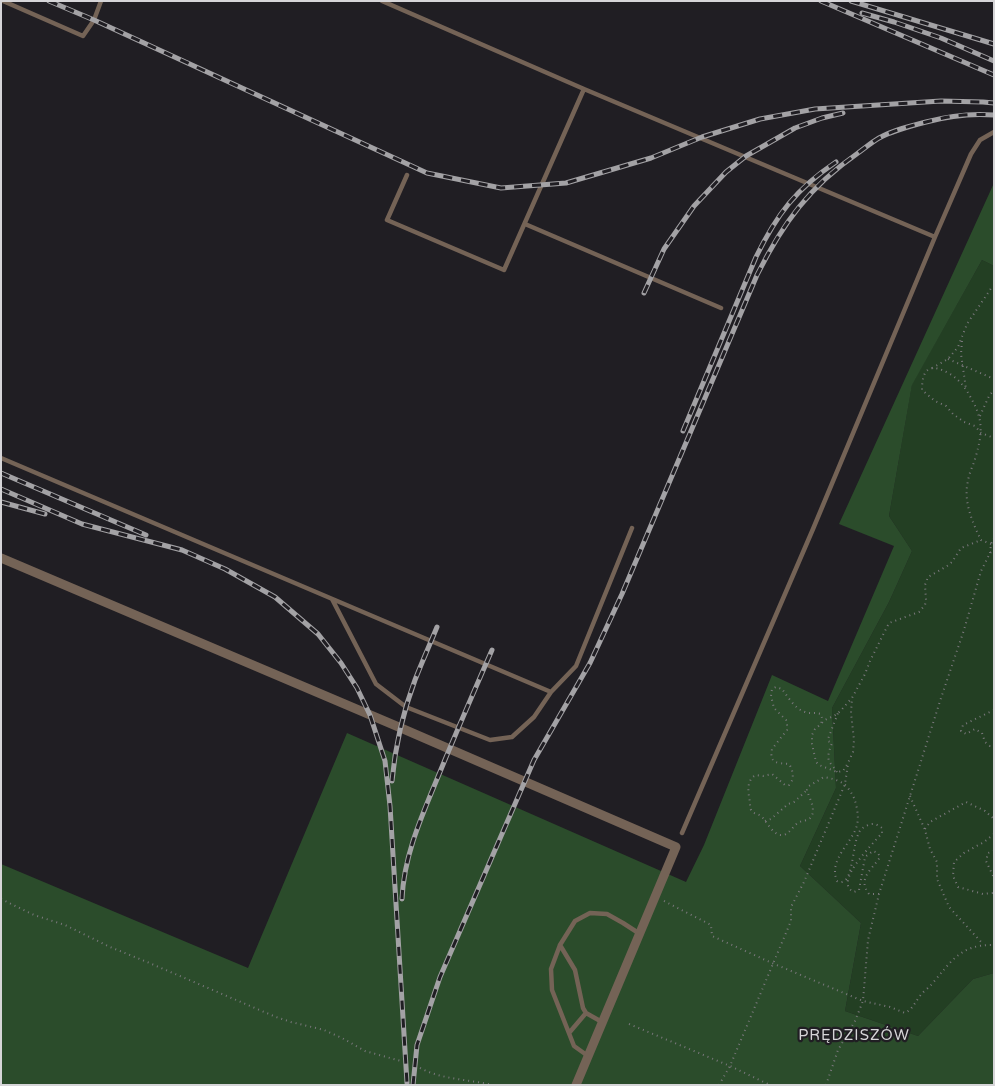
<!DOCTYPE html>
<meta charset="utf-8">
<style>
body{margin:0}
#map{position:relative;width:995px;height:1086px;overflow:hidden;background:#201e23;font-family:"Varela Round",sans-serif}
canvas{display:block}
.frame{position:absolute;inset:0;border:2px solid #d6d5d8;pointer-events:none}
</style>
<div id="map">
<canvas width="995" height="1086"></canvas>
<div class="frame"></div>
</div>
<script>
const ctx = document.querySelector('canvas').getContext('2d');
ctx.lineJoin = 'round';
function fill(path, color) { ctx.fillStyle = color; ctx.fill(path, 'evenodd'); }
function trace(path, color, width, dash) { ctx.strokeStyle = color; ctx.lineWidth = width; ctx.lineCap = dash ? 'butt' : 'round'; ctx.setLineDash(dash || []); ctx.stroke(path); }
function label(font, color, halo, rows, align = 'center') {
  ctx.font = font + ' "Varela Round",sans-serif'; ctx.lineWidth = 4.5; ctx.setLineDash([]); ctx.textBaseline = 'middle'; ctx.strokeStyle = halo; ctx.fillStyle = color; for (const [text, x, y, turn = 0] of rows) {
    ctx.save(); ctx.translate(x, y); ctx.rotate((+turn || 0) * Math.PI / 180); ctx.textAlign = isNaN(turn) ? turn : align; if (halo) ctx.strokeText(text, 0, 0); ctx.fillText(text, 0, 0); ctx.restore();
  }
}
fill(new Path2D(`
 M982,260L994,266V973L973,979L918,1036L845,1011L861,923L800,866L836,788L832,708L889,602L912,551L889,516L912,384Z`), '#233f23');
fill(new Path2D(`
 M994,183V266L982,260L912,385L889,516L912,551L889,602L832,708L836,788L800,866L861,923L845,1011L918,1036L973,979L994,973V1085H1V864L248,968L347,733L686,882L704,845L772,675L828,701L894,546L839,524Z`), '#2b4c2b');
trace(new Path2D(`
 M962,341L961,354L966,389
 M948,359L994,379
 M932,368L948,359L958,347L967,324L992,287H994
 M980,416L989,396L994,390
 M991,544L981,540C972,522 963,500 968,481C969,473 973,466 975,459C982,436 984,421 972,400C967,390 960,380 950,374C931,363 922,367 922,390L935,401L946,406L953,414L964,422L975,426L981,433L994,438
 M990,553L991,544L994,538
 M994,710L963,725L961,731L966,734L975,729L982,733L985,742L990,746L994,745
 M822,723C826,718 831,718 837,714C842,710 847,703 852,698
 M837,772C835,768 831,765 829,761C827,755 830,749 832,743L828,741V739L838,713
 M910,796L925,830L930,849L937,862V879L949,907L983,944
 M765,821L771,819L788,804L794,802L807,790
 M925,829L930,822L966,802L985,811L994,819
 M994,834L984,842L964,853L954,862L953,876L958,887L983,894L993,893L994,891
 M994,851L988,853L986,861L994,878
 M879,894H869C857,878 872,870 880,857L878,853L873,851L865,857L859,890L854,892C832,883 874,843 882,833V828C877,824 873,823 868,825C864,827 860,829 859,833C853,842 853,877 844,881C841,883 839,882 837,881C828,859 852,844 857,825C859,817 857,806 854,798C847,783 840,780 824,777L809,786L807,790C809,798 818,812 809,819C806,821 802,820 798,823C793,826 790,833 784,835C773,837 767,821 761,816C757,813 753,814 751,810C750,807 750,805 750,802C748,792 746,780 756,775L763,776L772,774L785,785H789C795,779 793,770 789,764C778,763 769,764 772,749L787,730V725L786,720L774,708L771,696L772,689L776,687L782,689C788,697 795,709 805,712C810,714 814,712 821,714L822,718L821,724L815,729L812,735V744L816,762L819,765L837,772L843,771L848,763L853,752L854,740L851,713L852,698L865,674L870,661L889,623L919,612L925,605L926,600L925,585L928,577L947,566L952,562L961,548L981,540
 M1,899L34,915L65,925L110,947L147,962L276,1017L291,1022L324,1030L342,1038L365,1051L401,1061
 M664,901L711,925L712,936L772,963L863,1001L890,1007L905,1013C913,1009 915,1002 920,996C923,992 928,988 931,985C951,962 960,944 994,945
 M629,1024L730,1066L770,1085
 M420,1068C443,1080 468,1079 492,1085
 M719,1085L730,1066L791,921V907L804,882L845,784L848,764
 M826,1085L838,1050L855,1021L863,1001L868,940L879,894L941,698L964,630L981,571L990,553L994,550`), '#7a787c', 2, [1, 4]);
trace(new Path2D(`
 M3,1L83,36L94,20L101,1
 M382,1L584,89L935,237
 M407,175L387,220L504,270L584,89
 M525,224L721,308
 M1,458L551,692
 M332,599L376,684L406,707L490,740L512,737L534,717L551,692L576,666L632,528
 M682,833L813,529L935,237L971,154L980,140L994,132
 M560,945L575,970L583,1008L586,1013L602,1022
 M569,1033L586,1013
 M588,1056L574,1046L552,990L551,969L560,945L575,921L590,913L607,914L623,923L640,934`), '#746356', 4.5);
trace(new Path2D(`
 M1,558L401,728L676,847L576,1085`), '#746356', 9);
const rail = new Path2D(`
 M49,1L94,20L427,173L501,188L566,183L651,158L702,137L760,119L815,109L941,101L983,102L994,103
 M821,1L994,75
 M851,1L994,44
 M862,13L894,22L941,38L994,61
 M644,293L664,249L694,206L726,172L746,156L795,128L822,118L843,113
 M683,431L756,257C777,214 796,189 836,162
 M1,473L146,535
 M1,489L82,524L182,550L225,569L275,597L318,634L341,663L357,688L370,715L385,761L390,806L407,1083
 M1,502L45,514
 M392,781C395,748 403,712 415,680C422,662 430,644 437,627
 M402,899C404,852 425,809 442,767C458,728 475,689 492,650
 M413,1085L417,1045L440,977L534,760L590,663L622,594L757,275C783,223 809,187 858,153C865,148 872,142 879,138C894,130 910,126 926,122C948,116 971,113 994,115`);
trace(rail, '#a3a2a5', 5);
trace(rail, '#201e23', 3, [9]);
ctx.letterSpacing = '1px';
label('15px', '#d6d5d8', '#201e23', [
 ["PRĘDZISZÓW",854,1036]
]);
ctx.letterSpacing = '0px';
</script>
